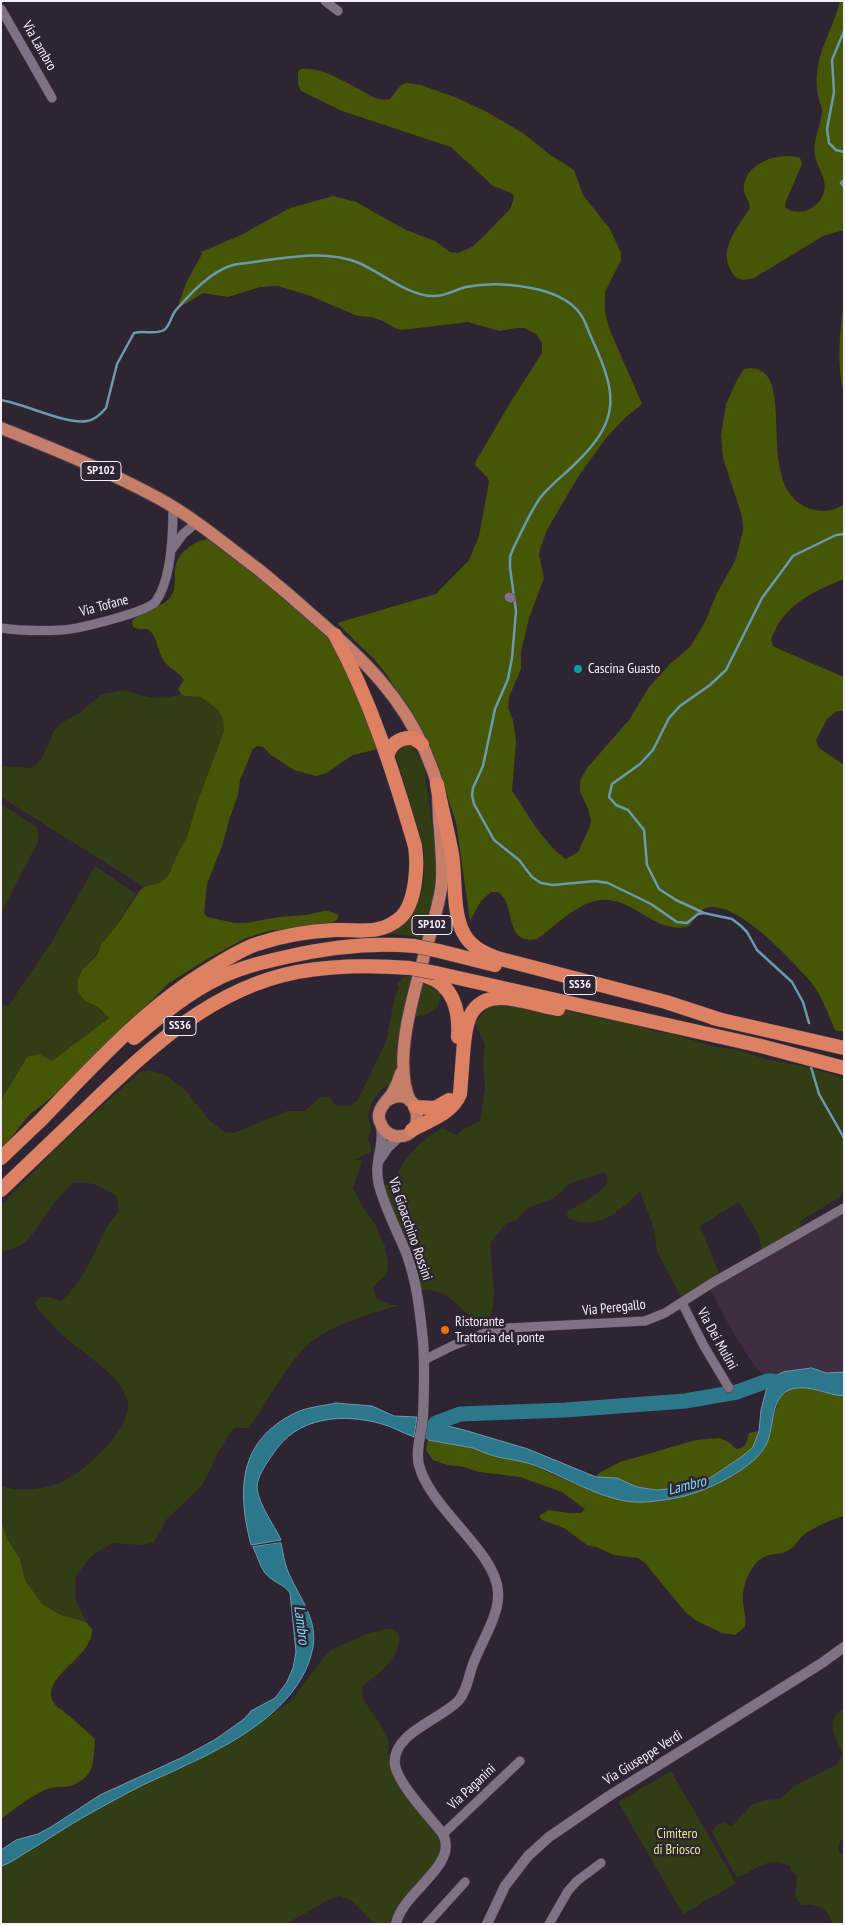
<!DOCTYPE html>
<style>
body{margin:0}
#map{position:relative;width:845px;height:1925px;overflow:hidden;background:#2f2432;font-family:"PT Sans Narrow",sans-serif}
canvas{display:block}
.frame{position:absolute;inset:0;border:2px solid #f6eff9;pointer-events:none}
</style>
<div id="map">
<canvas width="845" height="1925"></canvas>
<div class="frame"></div>
</div>
<script>
const ctx = document.querySelector('canvas').getContext('2d');
ctx.lineJoin = 'round';
function fill(path, color) { ctx.fillStyle = color; ctx.fill(path, 'evenodd'); }
function trace(path, color, width, dash) { ctx.strokeStyle = color; ctx.lineWidth = width; ctx.lineCap = dash ? 'butt' : 'round'; ctx.setLineDash(dash || []); ctx.stroke(path); }
function label(font, color, halo, rows, align = 'center') {
  ctx.font = font + ' "PT Sans Narrow",sans-serif'; ctx.lineWidth = 5; ctx.setLineDash([]); ctx.textBaseline = 'middle'; ctx.strokeStyle = halo; ctx.fillStyle = color; for (const [text, x, y, turn = 0] of rows) {
    ctx.save(); ctx.translate(x, y); ctx.rotate((+turn || 0) * Math.PI / 180); ctx.textAlign = isNaN(turn) ? turn : align; if (halo) ctx.strokeText(text, 0, 0); ctx.fillText(text, 0, 0); ctx.restore();
  }
}
fill(new Path2D(`
 M844,1208V1372L826,1373L812,1368L784,1372L773,1377L762,1373L753,1364L734,1334L708,1286Z`), '#3d2e41');
fill(new Path2D(`
 M124,690C144,697 160,701 181,694L185,696L201,697L214,706L223,718L224,731L198,800L187,837L179,851L168,876L160,883L144,887L1,797V766L30,768L36,765L42,758L54,731L61,723L78,714L102,694Z
 M411,744L424,766L436,854V887L424,938L386,933L411,916L423,889L424,870V849L395,752L404,745Z
 M1,804L38,828V842L1,913Z
 M95,866L136,894C120,920 103,948 82,970L81,996C85,1002 90,1001 96,1005C101,1009 103,1014 109,1018L52,1061L27,1057L1,1100V1003L8,1006L51,943Z
 M405,976H415L439,986L441,996L437,1008L425,1015L406,1017L395,1074L392,1083L381,1090L372,1102L368,1115L371,1128L368,1140L372,1151L355,1160L362,1161L353,1188L364,1209L374,1222L385,1247L388,1265L387,1274L373,1287L376,1298L391,1305H399C372,1313 331,1325 310,1343C284,1366 269,1400 249,1428H234L219,1450L203,1484L166,1520L154,1542L142,1545L112,1543L90,1557L76,1576L75,1597L86,1622L61,1615L42,1604L25,1580L20,1559L7,1539L1,1521V1486C20,1492 39,1490 57,1484C82,1475 139,1425 126,1396C116,1373 91,1359 72,1343C59,1333 48,1320 37,1308L35,1303C42,1293 51,1298 61,1301C83,1282 93,1255 105,1230C109,1223 115,1217 119,1211L117,1197C102,1186 91,1181 73,1183C63,1193 54,1202 47,1213C33,1232 28,1248 1,1252V1206L61,1143L140,1072L150,1070L167,1076L186,1091L209,1120L224,1132L234,1133L287,1111H305L321,1097H330L336,1106H350L358,1100L386,1042L395,996L399,989L397,984Z
 M499,1001L564,1009L598,1017L625,1021L654,1031L673,1034L715,1047L739,1050L765,1059L808,1067L844,1078V1184L841,1196L799,1222L802,1227L762,1252L758,1233L739,1202L700,1226L719,1273L681,1297L657,1251L654,1229L640,1191C620,1211 598,1232 568,1218L567,1213C578,1203 617,1189 605,1172L569,1184L554,1198L528,1208L516,1220L507,1223L496,1235L490,1243L494,1291L493,1306L490,1316C469,1326 463,1305 447,1296C438,1290 427,1290 416,1289L379,1185L394,1184C401,1159 421,1140 442,1128L457,1135L464,1129L480,1121L485,1087L483,1062L485,1044L475,1023L488,1007Z
 M387,1629H394L399,1635C401,1659 378,1673 362,1687L363,1699L381,1725L389,1741L387,1756L398,1748L395,1764L447,1848L396,1924H374L351,1900L339,1896L330,1899L286,1924H1V1866L87,1815L141,1786L193,1763L263,1721L291,1701L320,1662L331,1650L369,1633Z
 M842,1709L844,1710V1839L839,1842L838,1848L840,1853L844,1854V1924H833C827,1908 818,1904 802,1905L795,1897L797,1876L791,1871L790,1866C767,1855 757,1870 737,1878L712,1832L716,1825L724,1823L732,1826L752,1805L764,1800L780,1799L793,1787L836,1765L843,1754C836,1738 824,1723 842,1709Z
 M671,1771L736,1883L683,1914L618,1802Z`), '#333d15');
fill(new Path2D(`
 M840,1H844V230L823,236L754,278L743,280L735,277C732,272 727,265 727,259C724,244 742,220 750,208C750,200 742,195 744,186C746,162 781,151 800,158L802,164L786,201L785,207C799,218 819,209 824,192C828,181 817,167 815,156C812,140 821,127 822,111C822,106 819,101 818,96C817,90 816,80 817,74C819,48 834,26 840,1Z
 M301,69C324,66 355,88 375,98L384,100L390,99L401,85L407,83L421,85L457,98L487,112L523,133L549,154L574,170L583,195L610,229L621,253V260L605,292V312L609,328L642,404L626,417L606,438L578,477L547,530L540,549L539,555L544,578L529,618L521,652V669L509,697L508,708L513,720L516,741L512,791C528,814 542,842 566,859L578,852L590,826L591,820L588,809L580,792V781L587,768L629,720L649,687L670,664L690,647L705,622L717,593L735,561L743,531V525L741,513L723,458L721,436L726,404L737,380L744,369C806,358 745,495 815,510C826,512 836,511 844,504V579C812,592 783,605 771,640L773,646L781,650L844,677V711H837L827,719L816,740L819,748L844,765V1032L835,1030C829,1016 821,994 811,982C794,963 733,895 704,909C698,912 694,920 689,926C654,937 629,889 591,902C571,909 554,927 537,939C503,946 517,904 498,892H491L481,901L470,921L456,822L433,753L424,735L387,675L374,659L337,623L436,594L469,560L479,536L489,482L488,478L475,465L476,461L510,403L542,353V343L536,334L524,328H516L499,331L468,322L402,330L397,329L383,321L371,317L358,316L308,295L278,286L260,287L228,297L203,293L182,306L179,303L187,281L202,254L201,252L241,235L290,208L333,196L356,202L406,230L435,241L450,252L458,253L472,247L484,236L510,209L514,198L512,193L493,186L451,147L342,111L301,91L298,84V72Z
 M844,300V395C836,363 840,332 844,300Z
 M210,539L303,613L325,634L334,646L364,708L378,749L353,755L326,773L316,776L294,770L271,755L263,747L257,746L253,749L240,780L238,795L230,817L222,846L207,884L204,913L207,917L235,923H246L279,917L307,915L323,911H328L339,915L337,920L321,927L288,931L272,930L246,938L207,959L169,983L69,1084L30,1114L1,1150V1100L27,1057L39,1054L52,1061L109,1018L98,1007L84,1000L81,996L78,991V980L82,970L97,955L101,945L120,921L140,890L144,887L160,883L168,876L179,851L187,837L198,800L224,731L223,718L217,709L201,697L185,696L181,694L178,689L184,680C179,672 170,669 164,661C157,651 158,637 148,629H138L133,627L132,621C141,611 158,609 169,599C183,583 164,566 189,547C195,543 202,539 210,539Z
 M802,1387L844,1396V1516C831,1520 816,1526 805,1534C799,1538 796,1546 789,1550C781,1555 772,1553 764,1557C750,1564 742,1586 743,1600C743,1609 747,1618 745,1627L735,1635L722,1633L697,1621L686,1613L645,1563L638,1558L614,1555L596,1547L587,1545L564,1528L542,1520L539,1516L549,1510L569,1513H581L585,1509L562,1492L520,1477L479,1472L464,1467L448,1465L433,1460L426,1450L428,1440L473,1448L497,1456L530,1464L591,1491L632,1502H642L677,1498L712,1486L734,1474L751,1461L762,1451L780,1397L790,1390Z
 M759,1431L753,1447L744,1455L707,1480L697,1484L680,1488L656,1490L637,1487L617,1478L596,1477L599,1473L620,1462L696,1440L720,1438L730,1443L736,1449C746,1448 747,1442 749,1433Z
 M1,1521L7,1539L20,1559L25,1580L42,1604L61,1615L86,1622L92,1629C93,1659 38,1677 54,1703C56,1707 60,1708 63,1711C74,1720 85,1729 95,1739C93,1762 96,1777 70,1786C64,1788 57,1786 51,1788C35,1792 15,1809 1,1819Z`), '#475606');
const water = new Path2D(`
 M812,1368L826,1373L844,1372V1396C826,1395 810,1384 792,1389C769,1396 775,1428 766,1445C753,1470 703,1493 676,1498C663,1500 648,1503 634,1502C598,1499 565,1476 531,1464C520,1461 509,1459 498,1457C489,1455 481,1451 473,1448C458,1445 443,1443 428,1440L430,1420L444,1425L464,1430L528,1449L596,1477L617,1478L637,1487L656,1490L680,1488L707,1480L744,1455L753,1447L759,1431L761,1410L767,1387L773,1377L783,1372Z
 M336,1403L372,1406L394,1416L417,1417L414,1437C403,1433 393,1427 382,1424C343,1413 297,1416 273,1454C266,1464 257,1476 257,1488C259,1506 274,1524 281,1540L251,1545C237,1490 238,1441 295,1413C307,1407 323,1406 336,1403Z
 M281,1543C283,1552 284,1561 287,1569C297,1595 318,1617 313,1647C299,1721 203,1757 143,1785C125,1794 107,1804 89,1814C67,1826 46,1841 25,1853C17,1858 9,1864 1,1866V1850L16,1840L38,1834L51,1827L100,1795L183,1757L216,1739L244,1719L251,1711L275,1698L287,1682L293,1668L296,1652L290,1593C284,1584 272,1582 265,1573C260,1566 257,1555 253,1547Z`);
fill(water, '#2c778c');
trace(water, '#699bad', 1);
trace(new Path2D(`
 M844,31L832,60L834,92L827,129L829,143L836,150L844,152
 M844,180L841,183L844,187
 M1,400C25,404 67,425 87,421C95,420 101,414 106,408L117,364L134,333C144,330 156,335 164,330C170,326 171,316 176,310C190,294 211,271 233,265C241,263 251,263 260,261C291,257 328,250 359,263C382,273 407,295 432,296C445,297 454,290 466,287C486,283 511,284 531,288C548,291 571,299 581,315C586,322 588,331 592,339C617,394 621,419 576,463C564,475 550,485 540,498C529,514 521,533 513,549L510,557V568L516,611L512,658L508,679L495,709L483,766L473,788L472,795L474,804L494,840L519,860L532,877L541,883L553,885L595,881L608,883L651,904L677,922L687,923L698,914L704,913
 M809,1023L803,1002L792,982L757,950L747,932L741,926L732,919L704,913L676,900L659,889L647,865L644,830L628,810L616,805L609,797L612,784L640,764L653,750L669,718L680,706L710,685L726,670L762,598L793,556L836,535L844,534
 M811,1067L819,1094L844,1138`), '#699bad', 2.5);
trace(new Path2D(`
 M429,1432L436,1423L460,1414L565,1410L685,1401L737,1392L767,1381H773L779,1383`), '#2c778c', 15);
const minor = new Path2D(`
 M325,1L338,11
 M1,9L52,98
 M172,549L183,534L196,523
 M509,597L511,598
 M1,628C22,631 42,631 62,630C78,629 149,612 156,601C171,580 173,533 173,508
 M682,1303L704,1346L729,1388
 M424,1360L452,1346L485,1333L508,1328L645,1321L665,1313L712,1283L844,1208
 M443,1834L520,1761
 M427,1924L465,1882
 M549,1924L568,1891L577,1881L601,1863`);
const tertiary = new Path2D(`
 M381,1126C385,1147 373,1162 379,1185C385,1209 398,1232 407,1255C417,1283 420,1312 423,1341C425,1366 424,1392 423,1417C422,1432 415,1450 419,1465C430,1509 496,1551 498,1592C500,1616 479,1645 472,1667C468,1679 467,1690 459,1700C441,1720 391,1733 395,1765C398,1784 430,1817 443,1834C459,1866 402,1892 396,1924
 M380,1159L388,1147L400,1136
 M487,1924L505,1886L528,1856L549,1837L609,1796L822,1663L844,1647`);
const primary = new Path2D(`
 M1,428C54,449 108,471 158,498C193,517 226,545 258,569C279,586 300,604 320,622C364,660 401,696 425,751C429,762 435,773 437,785C439,800 438,815 440,830C441,850 444,869 441,889C432,946 386,1048 410,1101
 M386,1101C420,1079 430,1141 395,1136C389,1135 383,1130 381,1124C374,1112 385,1103 392,1094C396,1087 399,1080 401,1073`);
const trunk = new Path2D(`
 M387,757C390,744 399,737 413,738L422,744
 M437,784C441,807 448,831 452,855C456,878 452,913 464,934C471,947 484,953 497,958L666,1002L721,1020
 M439,951L495,965
 M436,973L761,1046L844,1068
 M426,976C453,984 460,1011 458,1037
 M713,1018L844,1048
 M134,1038C161,1015 189,992 221,977C242,967 264,962 286,957C329,947 371,942 415,946
 M415,1107L435,1108L449,1100
 M38,1123C92,1067 145,1007 213,967C226,959 242,949 257,944C281,936 309,931 335,930C360,929 379,936 400,918C416,904 418,866 415,846C394,774 371,701 335,635
 M412,1130C429,1120 452,1114 460,1094C461,1081 462,1068 463,1055C465,1030 466,998 501,998C519,998 539,1006 558,1009
 M1,1158L43,1118
 M1,1190C31,1161 62,1132 92,1103C151,1047 213,988 297,972C335,965 372,965 410,968`);
trace(minor, '#483f4b', 10);
trace(tertiary, '#483f4b', 11);
trace(primary, '#483f4b', 14);
trace(trunk, '#483f4b', 15);
trace(minor, '#7f7283', 9);
trace(tertiary, '#7f7283', 10);
trace(primary, '#c67d6a', 12);
trace(trunk, '#de8162', 14);
const trunkBridge = new Path2D(`
 M415,946L439,951
 M410,968L436,973`);
trace(trunkBridge, '#483f4b', 15, []);
trace(trunkBridge, '#de8162', 14);
for (const [x, y, r, color] of [
 [578,669,5,"#0f9aa8"],
 [445,1330,5,"#e8710a"]
]) { const dot = new Path2D(); dot.arc(x, y, r, 0, 2 * Math.PI); ctx.fillStyle = color; ctx.fill(dot); trace(dot, '#2f2432', 2); }
for (const [x, y, w] of [
 [101,471,40],
 [432,925,40],
 [580,985,32],
 [180,1026,32]
]) { const box = new Path2D(); box.roundRect(x - w / 2, y - 9.5, w, 19, 4); ctx.fillStyle = '#2f2432'; ctx.fill(box); trace(box, '#f6eff9', 1); }
label('bold 12px', '#f6eff9', null, [
 ["SP102",101,471],
 ["SP102",432,925],
 ["SS36",580,985],
 ["SS36",180,1026]
]);
label('14px', '#f6eff9', '#2f2432', [
 ["Via Lambro",39,46,60],
 ["Via Tofane",104,606,-15],
 ["Via Gioacchino Rossini",410,1229,71],
 ["Via Peregallo",614,1308,-6],
 ["Via Dei Mulini",717,1339,61],
 ["Via Giuseppe Verdi",643,1758,-32],
 ["Via Paganini",472,1787,-43]
]);
label('14px', '#f6eff9', '#2f2432', [
 ["Cascina Guasto",588,669],
 ["Ristorante",455,1322],
 ["Trattoria del ponte",455,1338]
], 'left');
label('14px', '#d5f08b', '#2f2432', [
 ["Cimitero",677,1834],
 ["di Briosco",677,1850]
]);
label('italic 15px', '#7adffd', '#2f2432', [
 ["Lambro",687,1486,-14],
 ["Lambro",301,1625,83]
]);
</script>
